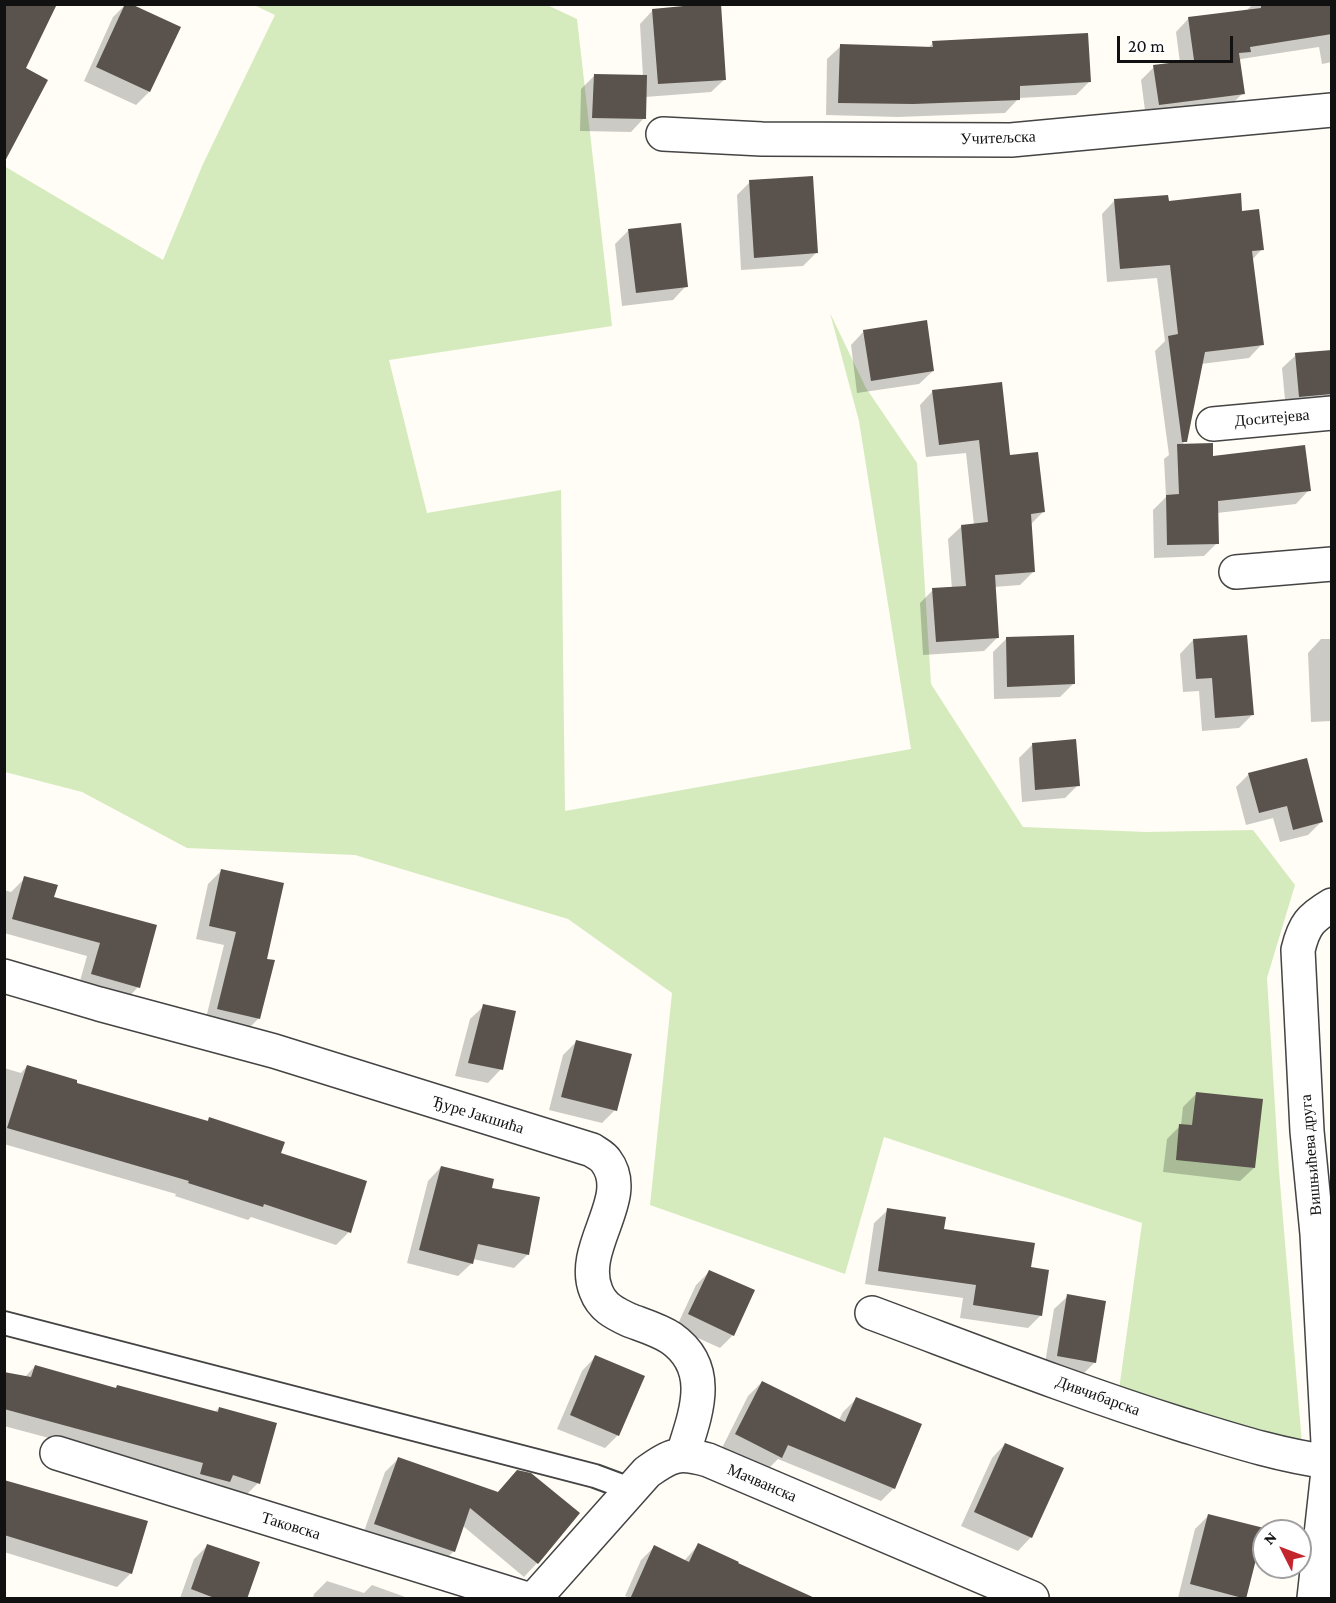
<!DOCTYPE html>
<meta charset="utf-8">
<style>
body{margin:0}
#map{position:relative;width:1336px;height:1603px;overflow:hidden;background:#fffdf5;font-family:"Crimson Pro",serif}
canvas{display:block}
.frame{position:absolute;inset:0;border:6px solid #111;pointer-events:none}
.north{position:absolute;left:1252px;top:1519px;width:60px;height:60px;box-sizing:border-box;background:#fff;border:2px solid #a0a0a0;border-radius:50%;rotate:312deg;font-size:16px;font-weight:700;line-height:24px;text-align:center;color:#111}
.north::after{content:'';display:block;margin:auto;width:21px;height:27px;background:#c4262e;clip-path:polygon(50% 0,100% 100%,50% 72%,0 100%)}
.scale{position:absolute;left:1117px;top:36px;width:116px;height:27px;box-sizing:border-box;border:3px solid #111;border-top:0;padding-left:8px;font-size:18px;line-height:21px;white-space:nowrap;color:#111;-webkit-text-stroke:4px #fff;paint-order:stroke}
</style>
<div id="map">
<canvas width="1336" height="1603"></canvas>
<div class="frame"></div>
<div class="north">N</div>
<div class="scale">20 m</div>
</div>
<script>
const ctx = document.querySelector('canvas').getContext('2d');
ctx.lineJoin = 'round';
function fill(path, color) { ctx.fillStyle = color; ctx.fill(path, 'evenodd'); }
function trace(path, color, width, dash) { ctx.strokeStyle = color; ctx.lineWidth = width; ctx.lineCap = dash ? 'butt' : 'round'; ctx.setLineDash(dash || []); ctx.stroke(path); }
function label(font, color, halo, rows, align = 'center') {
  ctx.font = font + ' "Crimson Pro",serif'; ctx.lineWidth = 6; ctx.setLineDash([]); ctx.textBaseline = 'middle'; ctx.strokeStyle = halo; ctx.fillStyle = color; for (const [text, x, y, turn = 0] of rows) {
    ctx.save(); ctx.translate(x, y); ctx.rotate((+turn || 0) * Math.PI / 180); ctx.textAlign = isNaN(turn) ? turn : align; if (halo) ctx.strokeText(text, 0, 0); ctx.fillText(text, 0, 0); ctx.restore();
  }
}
fill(new Path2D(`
 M545,4L577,19L612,326L389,360L427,513L561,490L565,811L911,749L859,421L830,313L866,388L917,463L931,684L1023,827L1146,832L1253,830L1295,885L1267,978L1279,1171L1302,1444L1117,1404L1142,1223L884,1137L845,1274L650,1205L672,993L568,919L355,855L187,848L82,792L5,772L4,166L163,260L203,164L275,15L254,5Z`), '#d5ebbd');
fill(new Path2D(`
 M126,4L149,92L136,105L84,81L113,17Z
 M1253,4H1332V62L1322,64L1319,47L1241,59L1239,61L1243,93L1230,106L1146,118L1141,80L1154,67L1180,63L1176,32L1189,18L1246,11Z
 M653,10L725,79L711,92L645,97L644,118L631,132L580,131L581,89L594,76L643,77L640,24Z
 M933,43L1089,82L1076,95L1019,98L1005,113L898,117L826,115L827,59L841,46L928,48Z
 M750,182L816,253L803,266L741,270L737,195Z
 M1115,200L1168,203L1241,212L1262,249L1252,260L1262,344L1249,358L1201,364L1185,441L1181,446L1309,490L1296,504L1217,513V543L1204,556L1154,558L1153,510L1166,497L1164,459L1169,455L1155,351L1165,341L1157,278L1107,282L1102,214Z
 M628,231L686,286L673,300L622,306L615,244Z
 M864,331L933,371L919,384L857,393L851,345Z
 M1332,352V410H1286L1282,368L1296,355Z
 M933,391L1009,457L1043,512L1030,525L1034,571L1020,585L994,587L997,638L984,651L923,655L920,603L933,590L952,589L948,539L962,526L974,525L966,453L926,457L920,405Z
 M1006,639L1074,683L1060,697L994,699L993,652Z
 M1321,639H1332V721L1311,722L1308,653Z
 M1193,640L1252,715L1239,728L1202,731L1199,691L1183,692L1180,654Z
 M1033,744L1078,785L1065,798L1022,802L1019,758Z
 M1249,774L1322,821L1308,835L1280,842L1273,818L1246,825L1236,787Z
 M222,870L265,960L259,1018L245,1032L205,1022L224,945L196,939L208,884Z
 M25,878L52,898L155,926L138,987L125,1001L78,988L87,956L4,933V890L11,892Z
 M484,1006L501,1069L488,1083L455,1076L470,1019Z
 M576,1042L615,1110L602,1123L549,1110L563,1055Z
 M27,1066L75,1084L206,1122L210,1118L279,1154L349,1232L336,1245L251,1217L248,1220L175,1196L176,1194L4,1144V1068L21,1073Z
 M1197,1093L1254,1168L1240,1181L1163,1172L1167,1139L1181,1125L1183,1107Z
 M441,1167L490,1189L528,1254L514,1268L473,1259L472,1263L458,1276L407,1263L428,1181Z
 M888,1210L942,1231L1029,1269L1041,1315L1028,1328L960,1318L963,1298L865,1284L874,1223Z
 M710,1271L733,1335L720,1348L676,1328L696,1285Z
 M1068,1296L1095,1362L1082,1375L1044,1369L1054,1309Z
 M595,1357L618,1435L605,1448L557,1429L582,1371Z
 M35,1366L115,1390L215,1412L219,1408L258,1483L245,1496L187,1487L191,1476L4,1426V1374L24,1378Z
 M762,1382L839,1420L843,1412L856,1399L894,1488L881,1501L778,1459L767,1470L722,1448L748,1396Z
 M1005,1444L1031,1537L1018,1551L961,1526L992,1458Z
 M398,1459L497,1493L517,1471L537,1563L524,1577L463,1526L454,1551L441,1564L362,1537L385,1472Z
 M4,1482L131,1573L117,1587L4,1552Z
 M1209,1515L1244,1598H1178L1195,1529Z
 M698,1545L803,1598H630L625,1596L641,1560L654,1547L684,1561Z
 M207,1546L246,1598H180L194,1559Z
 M327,1581L364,1593L372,1585L408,1598H313L314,1594Z`), '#0003');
fill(new Path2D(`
 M4,4H57L26,68L48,80L4,163Z
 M125,4H131L181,27L150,92L96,67Z
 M705,4H721L726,80L658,84L652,9Z
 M1261,4H1332V34L1250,47L1251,52L1239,53L1245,94L1159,105L1153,65L1194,60L1188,17L1261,8Z
 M1088,33L1091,82L1020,86V100L913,104L838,103L840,44L933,47L932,41Z
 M594,74L647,75L646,119L592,118Z
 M813,176L818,253L754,258L749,180Z
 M1241,193L1242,211L1259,209L1264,250L1252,251L1264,345L1205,352L1187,442H1182L1168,336L1178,334L1170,265L1120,269L1114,199L1168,195L1169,201Z
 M681,223L688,287L636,293L628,229Z
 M927,320L934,371L871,381L863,330Z
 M1332,350V394L1299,397L1295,353Z
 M1002,382L1010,455L1038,452L1045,512L1031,514L1035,572L995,575L999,638L936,642L932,588L966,586L961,525L988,522L979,440L939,445L932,390Z
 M1213,443V456L1305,445L1311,491L1218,501L1219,544L1167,545L1166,495L1179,494L1177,444Z
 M1074,635L1075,684L1007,687L1006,637Z
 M1247,635L1254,715L1215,718L1212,678L1196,679L1193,639Z
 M1076,739L1080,786L1035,790L1032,743Z
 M1307,758L1323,822L1293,830L1287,806L1259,813L1248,773Z
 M221,869L284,883L267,959L275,960L260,1019L217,1009L236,932L209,926Z
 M24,876L58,885L54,897L157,925L140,988L91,974L100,943L12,919Z
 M483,1004L516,1011L503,1070L468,1063Z
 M576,1040L632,1054L617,1111L561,1097Z
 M27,1065L77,1080V1083L208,1121L209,1117L285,1142L281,1153L367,1181L351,1233L264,1204L263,1207L188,1183L189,1181L7,1128Z
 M1196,1092L1263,1099L1255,1168L1176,1160L1179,1124L1192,1125Z
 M441,1166L494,1179L492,1188L540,1197L529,1255L478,1244L473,1264L419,1250Z
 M887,1208L946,1217L944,1229L1035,1243L1031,1267L1049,1270L1042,1316L973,1305L976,1285L878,1271Z
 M709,1270L755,1290L734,1336L688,1314Z
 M1067,1294L1106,1301L1096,1363L1057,1356Z
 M595,1355L645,1376L619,1436L570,1415Z
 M35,1365L116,1388L117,1385L218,1412L219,1407L277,1423L260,1484L233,1475L230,1482L200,1474L203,1463L4,1409V1372L31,1377Z
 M762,1381L845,1422L856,1397L922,1424L895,1489L788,1445L782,1458L735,1434Z
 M1005,1443L1064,1468L1032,1538L974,1512Z
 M398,1457L498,1492L517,1470L531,1473L580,1513L538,1564L470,1508L455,1552L374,1524Z
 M4,1480L148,1521L132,1574L4,1535Z
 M1208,1514L1264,1528L1246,1599L1190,1584Z
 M698,1543L739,1562L738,1563L817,1599H630L654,1545L689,1562Z
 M207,1544L260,1562L247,1599H217L191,1589Z`), '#5a524d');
const lane = new Path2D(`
 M4,1323L595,1476L630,1489`);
const street = new Path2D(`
 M663,134L762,139L1011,140L1332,110
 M1213,424L1332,413
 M1236,572L1332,564
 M4,976L99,1004L274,1051L592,1150C596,1153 603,1156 606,1161C634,1198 578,1247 596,1291C602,1307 614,1313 629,1320C642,1325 659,1330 671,1338C714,1368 696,1413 683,1454
 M872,1313C974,1351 1075,1391 1180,1424C1229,1439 1277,1455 1329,1462
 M57,1453L524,1598
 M535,1598L647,1472C672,1454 679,1452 708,1460L1032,1598
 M1314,1598L1329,1462L1317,1234L1307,1131L1298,950C1304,925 1310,918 1332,905`);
trace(lane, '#444', 26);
trace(street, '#444', 36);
trace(lane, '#fff', 22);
trace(street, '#fff', 33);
label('16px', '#111', '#fff', [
 ["Учитељска",998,138,-2],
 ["Доситејева",1272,418,-5],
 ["Ђуре Јакшића",478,1115,17],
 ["Вишњићева друга",1311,1155,-95],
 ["Дивчибарска",1098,1396,20],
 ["Мачванска",762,1483,23],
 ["Таковска",291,1526,17]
]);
</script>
